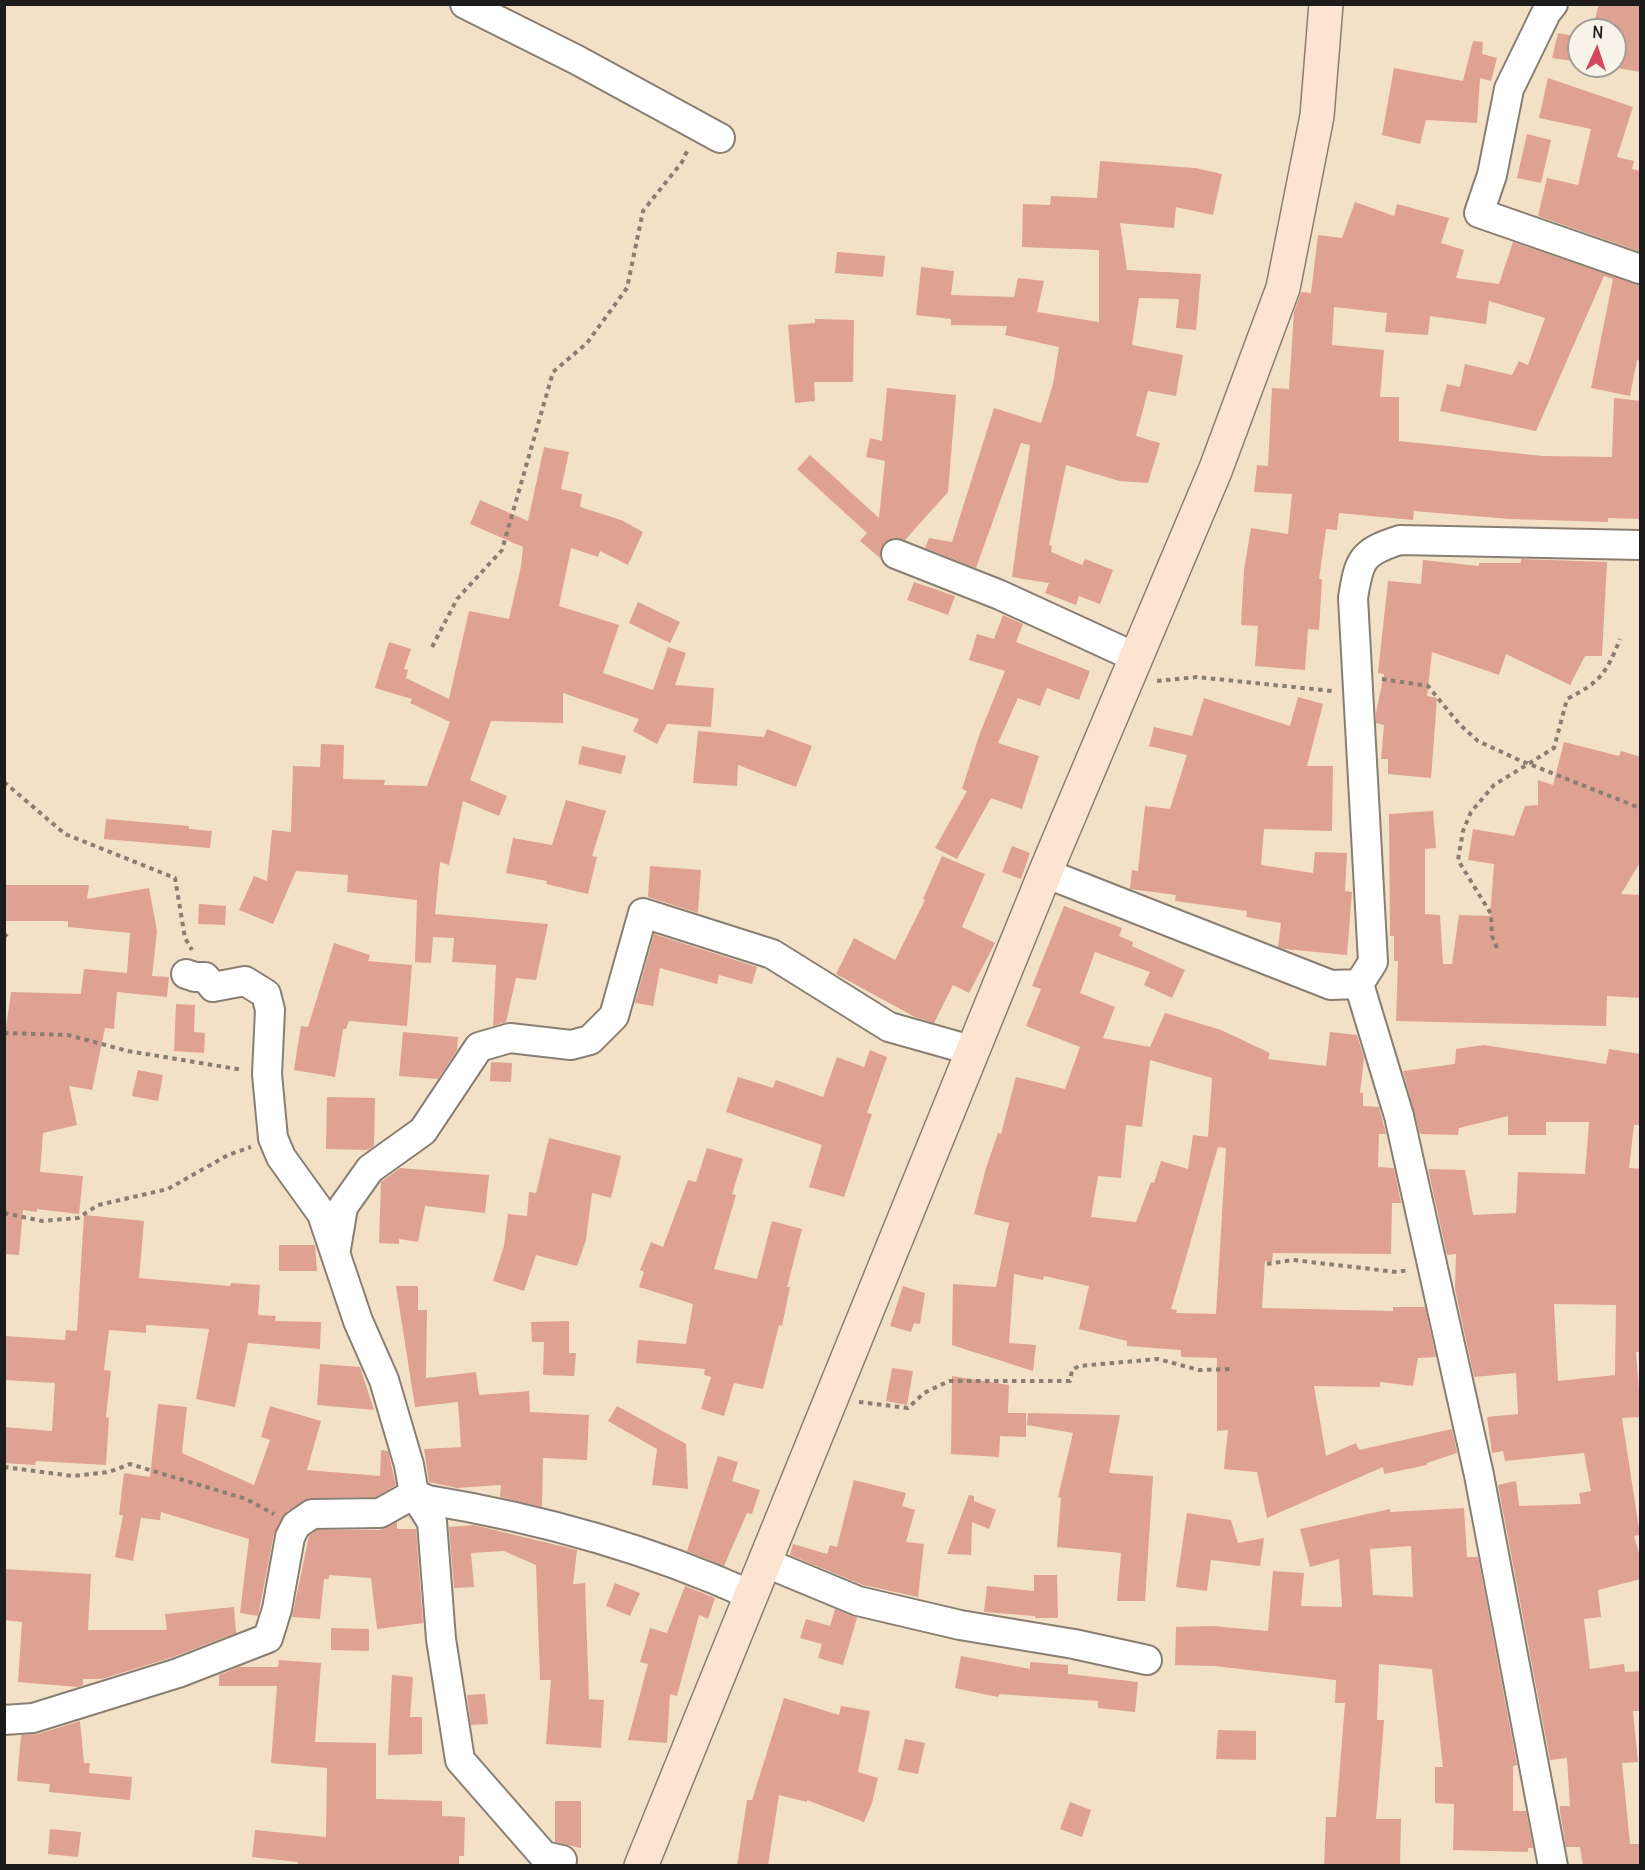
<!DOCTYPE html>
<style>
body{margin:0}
#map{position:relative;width:1645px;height:1870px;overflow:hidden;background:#f3e1c7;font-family:Delius,sans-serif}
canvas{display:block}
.frame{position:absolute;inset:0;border:6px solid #1c1c1c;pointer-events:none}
.north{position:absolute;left:1567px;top:18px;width:60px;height:60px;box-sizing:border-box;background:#f7f3e8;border:2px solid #9f9d96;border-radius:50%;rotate:3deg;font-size:16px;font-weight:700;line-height:24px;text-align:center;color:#1c1c1c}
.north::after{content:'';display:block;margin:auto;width:21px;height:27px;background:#d1495b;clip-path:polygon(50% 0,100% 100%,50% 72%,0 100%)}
</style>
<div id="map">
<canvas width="1645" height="1870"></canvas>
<div class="frame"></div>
<div class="north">N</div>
</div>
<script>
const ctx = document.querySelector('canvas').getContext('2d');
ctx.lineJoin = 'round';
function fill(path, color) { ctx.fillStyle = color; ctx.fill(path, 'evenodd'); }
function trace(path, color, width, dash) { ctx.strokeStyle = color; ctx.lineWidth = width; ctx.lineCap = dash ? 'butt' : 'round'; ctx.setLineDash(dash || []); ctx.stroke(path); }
fill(new Path2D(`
 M1599,4H1641V72L1604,66H1615V30H1592Z
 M1558,33L1579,37V62L1552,58Z
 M1473,41L1483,42L1482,54L1497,58L1491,81L1480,78L1477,123L1426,120L1420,144L1382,135L1394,68L1463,81Z
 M1548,78L1633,107L1617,157L1634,161L1632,169L1641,171V252L1538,216L1547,178L1578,185L1591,129L1539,118Z
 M1527,134L1551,140L1541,183L1517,178Z
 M1100,161L1195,168L1222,174L1213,215L1176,207L1174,228L1120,223L1127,270L1201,274L1196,330L1176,328L1179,299L1139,298L1132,345L1183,355L1176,396L1148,391L1136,436L1160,443L1148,483L1119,481L1066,465L1049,545L1052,546L1051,552L1082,565L1085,559L1113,570L1100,604L1079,596L1076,605L1045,593L1049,583L1012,577L1030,445L1021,443L976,568L925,548L929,538L952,542L994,408L1041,423L1053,384L1059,347L1005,335L1007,326L951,325V319L916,315L921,267L954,271L951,295L1014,297L1018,278L1044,281L1037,312L1099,322V250L1022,247L1023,204L1050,205L1051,196L1097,198Z
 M1355,202L1394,216L1397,204L1449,218L1441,243L1464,250L1456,278L1499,284L1513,242L1641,285V361L1637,360L1630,396L1591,388L1613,279L1604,276L1536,431L1440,411L1447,384L1460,387L1465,364L1512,375L1519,361L1528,365L1545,318L1489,301L1486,324L1430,316L1428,335L1385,332L1387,313L1334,307L1332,345L1384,350L1380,397H1399V441L1543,456L1612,457L1614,398L1641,401V519L1608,518V522L1510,519L1414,511L1413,520L1339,513L1337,530L1326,529L1319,579H1322L1319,630L1308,629L1305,670L1255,666L1258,626L1241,625L1244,570L1251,528L1288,534L1292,494L1254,492L1257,465L1268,466L1272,388L1289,389L1294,312L1301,292L1311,293L1318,235L1342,238Z
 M837,252L885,256L883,277L835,273Z
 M815,319L854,320L853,382H814L815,401L795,403L788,325L815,323Z
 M887,388L956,395L948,492L905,540L894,538L885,542L881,549L880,558L860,541L867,533L797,469L810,455L879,518L885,461L866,457L870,438L882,441Z
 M544,447L569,452L561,489L582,494L580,507L621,520L643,532L628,565L600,551L598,557L571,548L559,606L619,625L603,673L653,690L668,647L686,653L675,685L714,688L711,727L667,724L657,744L633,731L639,719L563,693V723L491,721L470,780L507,796L499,816L463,801L449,865L440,862L435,914L548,924L536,980L516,978L506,1022L493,1026L496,965L452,962L454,938L433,937L431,963L415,962L417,900L347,892L348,875L296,871L273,924L239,910L254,876L267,881L272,830L291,832L293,766L320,767L321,744L344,745L343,779L385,780L384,785L427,786L450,722L410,703L412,699L375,688L389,642L411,649L404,669L408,670L406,678L449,699L469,611L509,619L521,566L523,547L470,524L480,500L528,521Z
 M1521,559L1607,562L1602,656H1585L1570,685L1506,654L1499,675L1432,652L1427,696L1437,698L1431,778L1388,774V759H1381L1384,725L1376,723V713L1384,674L1378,673L1388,581L1421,584L1423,560L1479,566V563H1521Z
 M914,582L955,596L948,615L907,600Z
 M638,602L680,622L670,643L629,623Z
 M1003,615L1023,624L1016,642L1090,671L1079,700L1047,688L1040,706L1018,698L998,743L1039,756L1022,809L991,798L957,859L935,848L967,791L962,789L980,733L1005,671L969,660L977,634L994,639Z
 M1298,697L1323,704L1307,766H1333L1332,831L1264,829L1261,865L1313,873L1315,852L1347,853L1345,891L1352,892L1347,955L1285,949L1278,947L1281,923L1246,917L1247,911L1175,901L1176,895L1130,889L1132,870L1138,871L1145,806L1170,809L1187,755L1149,746L1154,727L1192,736L1204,698L1290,726Z
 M767,729L812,746L796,787L738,765L737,786L693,783L698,731L764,737Z
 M1564,742L1619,756L1621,751L1641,757V861L1621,894L1641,895V998L1607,996L1606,1026L1396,1021L1398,961H1394V936H1390L1389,814L1433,811L1436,848L1425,849V914L1440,915L1443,964H1452L1459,915L1490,916L1494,864L1468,860L1473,829L1514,836L1525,806L1538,805V780L1553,785Z
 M582,746L626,756L621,774L578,764Z
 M566,800L606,811L592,856L597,857L588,894L546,884L547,881L506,873L513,838L552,845Z
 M106,819L189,826V829L212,831L210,848L104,839Z
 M1012,846L1030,853L1021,879L1002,872Z
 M942,856L985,874L962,927L995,943L969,993L953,985L934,1023L915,1017L836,974L854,938L895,960L925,900L923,899Z
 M650,866L701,870L698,913L648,897Z
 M6,885H89L87,899L149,888L157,931L152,976L169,977L167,997L117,992L114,1029L105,1028L92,1090L69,1086L77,1125L43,1133L40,1172L83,1176L79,1214L37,1209V1212L23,1210L19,1255L4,1254V1041L11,992L81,994L84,969L127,973L130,933L68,927V921H6Z
 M199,904L226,906L225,925L198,924Z
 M1064,906L1122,928L1119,936L1133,942L1132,946L1185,970L1172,998L1144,985L1150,972L1095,952L1080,993L1115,1007L1103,1038L1150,1047L1165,1013L1221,1030L1270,1053L1268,1059L1326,1066L1330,1032L1357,1035L1364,1058L1360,1093H1363V1106L1379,1107L1386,1134H1379L1378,1167L1394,1168L1401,1203H1392L1391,1254L1273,1253L1272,1262L1265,1261L1262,1308L1393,1311V1307H1425L1436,1357L1418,1358L1413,1386L1380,1382V1387L1314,1386L1326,1456L1356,1443L1359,1450L1452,1429L1457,1453L1427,1463V1465L1384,1474L1383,1467L1267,1518L1257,1472L1224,1469L1228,1430L1217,1431V1358L1181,1357V1350L1127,1346V1341L1079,1329L1089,1286L1044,1276L1043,1280L1014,1274L1009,1343L1036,1345L1033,1371L952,1345L953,1284L996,1287L1009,1223L974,1214L986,1168L998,1133L1001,1134L1016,1077L1065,1089L1080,1047L1026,1026L1041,989L1032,986ZM1150,1060L1212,1078L1208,1137L1193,1135L1188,1169L1161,1161L1154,1183L1151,1182L1136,1222L1091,1217L1098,1176L1121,1178L1126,1125L1142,1127ZM1218,1147L1226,1148L1216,1314L1176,1313L1177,1310L1171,1309Z
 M654,934L757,967L752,984L719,975L717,984L660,968L653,1006L635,1003Z
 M334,943L370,955L368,961L412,965L407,1026L349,1021L346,1029H343L335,1077L294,1070L301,1026L308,1027Z
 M176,1004L195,1005L194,1032L205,1033L204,1053L174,1051Z
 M403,1032L458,1037L457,1050L438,1079L399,1076Z
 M1484,1045L1606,1064L1609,1049L1641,1054V1125H1634L1629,1168L1641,1169V1352H1636L1641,1417L1622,1418L1640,1535L1634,1536L1641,1560V1579L1598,1590L1601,1617L1584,1619L1590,1669L1624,1664L1625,1672L1641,1671V1711H1633L1638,1762L1622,1763L1630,1844H1641V1866H1583L1580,1847H1566L1560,1812V1806H1570L1567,1758L1550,1760L1498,1485L1516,1481L1519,1506L1581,1504L1579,1493L1591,1491L1584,1453L1505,1461L1503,1451L1492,1453L1487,1417L1518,1414L1516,1373L1474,1377L1455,1289L1456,1254L1447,1255L1428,1169L1465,1170L1473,1215L1516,1213L1518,1172L1585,1174L1589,1122H1546V1135H1508V1116L1459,1128L1458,1135L1420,1134L1403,1071L1455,1064L1456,1049ZM1554,1304L1616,1305L1615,1375L1558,1381Z
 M870,1050L887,1057L867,1113L872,1114L844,1197L809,1187L822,1145L726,1112L738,1077L773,1088L776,1080L823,1097L837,1057L864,1067Z
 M491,1062L512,1063L511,1082L490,1081Z
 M138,1070L163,1075L158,1101L132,1096Z
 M327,1097L375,1098L374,1146L368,1150L326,1149Z
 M549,1138L621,1156L611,1198L592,1193L586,1240L577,1266L536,1255L524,1291L493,1281L504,1246L508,1214L527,1216L529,1192L536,1193Z
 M707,1148L743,1159L732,1194L736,1195L714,1269L757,1279L772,1221L802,1229L787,1287H790L782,1326L779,1325L763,1389L734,1383L724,1416L701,1409L711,1377L704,1375L705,1369L636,1363L638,1340L686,1344L693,1304L639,1287L644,1272L640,1270L651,1242L663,1247L688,1180L696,1182Z
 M400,1168L489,1175L485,1213L425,1206L418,1242L399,1239V1244L379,1243L381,1182Z
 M84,1215L144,1221L139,1278L230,1286L231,1283L260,1285L258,1315L276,1316L275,1321L321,1322L320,1349L248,1343L235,1407L196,1399L209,1329L146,1325V1333L109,1330L104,1370L111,1371L106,1417L109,1418L106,1465L36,1461L35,1465L4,1463V1427L52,1431L55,1383L4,1380V1336L65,1340L66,1330L77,1331Z
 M279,1245H315L317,1271H279Z
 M396,1286H418V1310H427L426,1378L476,1372L479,1395L529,1391L530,1412L589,1415L587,1460L543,1458L542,1507L500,1497L501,1485L457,1488L429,1482L424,1449L461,1447L458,1402L415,1407Z
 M903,1286L925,1293L920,1324L914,1323L911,1332L890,1326Z
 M569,1321V1353H576L574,1376L543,1375L544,1342H532L531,1322Z
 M320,1364L360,1367L374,1410L317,1405Z
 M892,1368L913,1371L907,1405L886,1401Z
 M952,1376L1009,1385L1008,1413H1026V1437L1000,1436L999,1457L951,1454Z
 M158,1404L187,1407L182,1453L254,1485L270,1440L261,1437L270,1406L321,1421L307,1470L380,1476L381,1450L388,1451L396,1485L376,1497L311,1498L287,1511L274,1534L258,1616L240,1613L249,1539L161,1512L160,1520L141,1518L133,1561L115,1557L123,1515H119L124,1473L150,1477Z
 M617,1406L686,1444L688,1489L652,1485L657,1449L608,1421Z
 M1028,1413L1120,1415L1109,1473L1153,1476L1145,1601H1117L1121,1553L1057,1547L1061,1498L1058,1497L1073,1433L1027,1425Z
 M718,1456L738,1462L732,1481L760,1490L752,1514L747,1513L724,1566L687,1551Z
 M854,1480L906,1493L902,1506L915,1510L906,1542L924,1544L918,1597L863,1585L790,1555L793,1544L827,1554L830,1545L837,1547Z
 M969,1495L974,1496V1501L996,1510L989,1529L972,1522L971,1555L947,1554Z
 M1464,1508L1467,1557H1478L1517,1765L1513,1766V1811H1526L1533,1848H1528V1852L1453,1850L1454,1804L1435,1803V1767H1443L1432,1669L1379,1664L1377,1720H1384L1376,1819H1401L1400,1866H1324L1326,1817H1336L1345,1703H1335L1336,1680L1214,1666L1175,1665L1176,1627L1212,1626L1268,1631L1273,1571L1304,1573L1301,1606L1342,1607L1339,1559L1310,1567L1300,1529L1390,1509V1512ZM1411,1546L1413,1597L1373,1595L1370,1549Z
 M1187,1513L1231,1520L1238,1543L1264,1538L1260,1566L1211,1560L1207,1591L1176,1587Z
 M397,1522V1529H416L423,1623L377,1629L371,1578L329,1575V1579H324L320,1619L292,1617L309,1536L317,1530H380Z
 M474,1525L577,1550L573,1584L585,1583L589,1699L604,1700L601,1748L546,1744L551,1680H540L536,1565L504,1551L471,1553L474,1587L454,1588L449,1527Z
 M4,1569L91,1574L88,1630H167L165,1614L234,1607L236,1633L173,1657L102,1679H83V1685L78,1687L18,1682L22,1622L4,1620Z
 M1034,1575H1057L1058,1618H1035V1616L984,1612L987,1586L1034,1591Z
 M615,1583L640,1593L630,1616L606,1606Z
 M685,1586L715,1598L708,1619L699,1615L677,1696L670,1694L667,1743L628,1740L648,1664L640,1662L650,1628L667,1633Z
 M835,1609L857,1618L843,1665L818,1658L822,1644L800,1638L806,1619L830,1626Z
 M331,1628L369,1629V1651L331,1650Z
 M961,1656L1030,1669V1662L1068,1665V1674L1138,1682L1135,1712L1098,1708V1701L999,1694L998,1697L955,1688Z
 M279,1660L321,1663L315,1742L376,1743V1799L442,1801V1816L465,1817L464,1856H459V1866H298V1862L252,1857L255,1830L326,1837L327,1768L271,1763L277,1686H219V1675L239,1667H278Z
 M392,1675L413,1677L410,1717H422V1754L388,1755Z
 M485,1694L488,1724L471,1725L467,1695Z
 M784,1698L839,1715L841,1706L870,1711L858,1772L878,1778L872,1803L864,1822L807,1800V1802L779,1795L768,1866H737L747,1800H752Z
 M80,1721L84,1763H90L89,1773L132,1777L130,1800L49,1792L50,1784L17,1781L21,1735L38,1734Z
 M1218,1730L1256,1731V1760L1216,1759Z
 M905,1739L925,1743L918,1774L898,1770Z
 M555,1801H581V1848L555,1842Z
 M1070,1802L1091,1810L1082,1837L1060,1829Z
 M50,1829L81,1832L78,1857L48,1854Z`), '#dfa192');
const street = new Path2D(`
 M465,4L577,60L720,138
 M1553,4L1546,13L1509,89L1492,175L1479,213L1640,269
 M896,554L1000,595L1135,657
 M1045,873L1331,985L1359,984L1373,962L1353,598C1359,559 1362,552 1400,540L1640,545
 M186,974L195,977H205L213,987L245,981L266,994L270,1010L267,1074L273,1138L281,1157L322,1214L358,1321L384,1380L409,1465L414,1494L428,1500C538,1518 649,1549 751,1595
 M1359,984L1399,1116L1479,1475L1553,1866
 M336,1249L343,1207L370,1169L423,1131L479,1047L510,1038L571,1045L590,1040L614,1016L643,913L772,954L889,1027L974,1051
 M764,1562L858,1601L960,1625L1074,1644L1147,1660
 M4,1720L33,1718L178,1673L268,1638L277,1609L290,1537L296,1525L312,1514L380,1513L414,1494L432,1522L441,1639L460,1760L544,1856L562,1860`);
const secondary = new Path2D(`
 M641,1866L1045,873L1215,471L1283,288L1317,116L1326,4`);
trace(street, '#887e72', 32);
trace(secondary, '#887e72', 36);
trace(new Path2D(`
 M432,647L457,599L502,550L553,372L587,343L627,288L643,211L682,162L688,149
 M1382,679L1428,686L1460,725L1478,741L1519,760L1640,808
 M1157,681L1197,677L1332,691
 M4,782L65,834L175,878L185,938L192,950
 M4,937L10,931
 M1497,948L1492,936L1491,914L1458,860L1463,831L1471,812L1494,785L1554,748L1567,699C1600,682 1606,674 1620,639
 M4,1033L68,1035L128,1051L243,1070
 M4,1213L42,1221L78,1218L98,1205L168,1189L228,1155L251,1147
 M1267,1264L1293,1260L1397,1272L1409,1270
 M859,1402L908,1408L924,1393L949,1381H1070L1072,1370L1079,1366L1158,1359L1199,1370L1233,1369
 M4,1467L73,1476L109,1472L130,1464L246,1499L274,1514`), '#887e72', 4, [4.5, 4.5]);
trace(street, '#fff', 28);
trace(secondary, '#fde4d1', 33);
</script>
